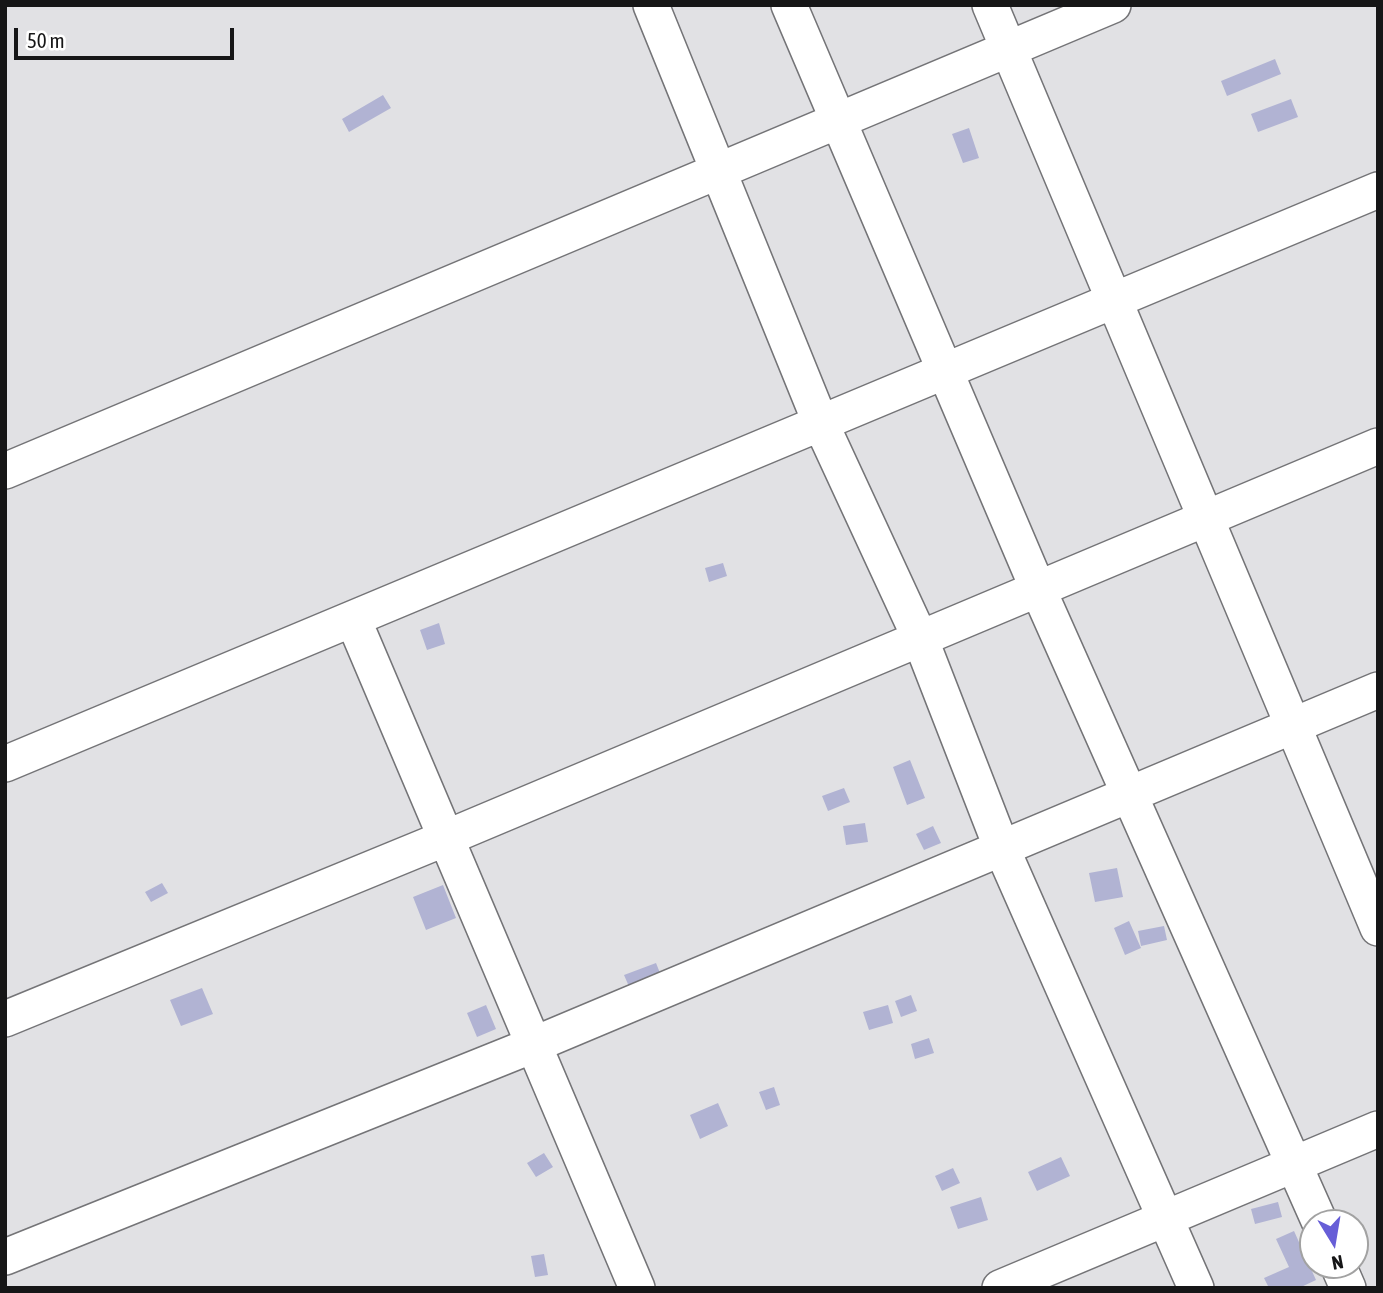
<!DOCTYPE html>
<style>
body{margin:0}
#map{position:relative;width:1383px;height:1293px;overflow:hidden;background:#e1e1e4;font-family:"Asap Condensed",sans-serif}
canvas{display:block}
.frame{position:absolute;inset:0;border:7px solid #161617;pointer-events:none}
.north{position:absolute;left:1299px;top:1209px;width:70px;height:70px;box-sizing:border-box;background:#fff;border:2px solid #a2a2a2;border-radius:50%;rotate:169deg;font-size:19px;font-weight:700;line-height:28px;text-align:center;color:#161617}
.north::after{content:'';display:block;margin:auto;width:24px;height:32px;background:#675ed7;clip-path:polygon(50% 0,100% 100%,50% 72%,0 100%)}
.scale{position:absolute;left:14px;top:28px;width:220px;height:32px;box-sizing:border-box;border:4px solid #161617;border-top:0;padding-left:9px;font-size:21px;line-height:24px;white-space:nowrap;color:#161617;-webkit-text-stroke:5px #fff;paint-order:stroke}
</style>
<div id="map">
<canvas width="1383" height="1293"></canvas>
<div class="frame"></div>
<div class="north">N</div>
<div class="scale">50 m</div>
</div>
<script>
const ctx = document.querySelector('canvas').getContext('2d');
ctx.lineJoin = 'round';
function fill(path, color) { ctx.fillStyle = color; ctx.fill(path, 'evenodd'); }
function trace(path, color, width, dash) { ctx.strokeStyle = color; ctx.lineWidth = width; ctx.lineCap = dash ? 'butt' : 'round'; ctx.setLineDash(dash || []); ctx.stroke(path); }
fill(new Path2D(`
 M1275,59L1281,74L1227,96L1221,81Z
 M383,95L391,108L349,132L342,119Z
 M1291,99L1298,117L1258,132L1251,114Z
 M969,128L979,158L963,163L952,134Z
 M723,563L727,576L709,582L705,568Z
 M439,623L445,644L427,650L420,630Z
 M910,760L925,798L907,805L893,767Z
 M844,788L850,802L828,811L822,796Z
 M865,823L868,842L846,845L843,826Z
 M933,826L941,843L924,850L916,834Z
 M1117,868L1123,897L1095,902L1089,873Z
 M162,883L168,893L151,902L145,892Z
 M443,885L456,918L426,930L413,897Z
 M1129,921L1141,948L1125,955L1114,928Z
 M1164,926L1167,940L1141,946L1138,931Z
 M656,963L662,978L631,991L624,975Z
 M202,988L213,1014L181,1026L170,1000Z
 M911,995L917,1011L901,1017L895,1001Z
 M486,1005L496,1029L477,1037L467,1013Z
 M888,1005L893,1023L869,1030L863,1012Z
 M929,1038L934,1053L915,1059L911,1044Z
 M774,1087L780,1105L766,1110L759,1092Z
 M718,1103L728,1126L700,1139L690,1115Z
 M544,1153L553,1167L536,1177L527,1163Z
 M1061,1157L1070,1176L1037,1191L1028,1172Z
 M953,1168L960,1183L942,1191L935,1176Z
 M981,1197L988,1220L958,1229L950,1207Z
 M1278,1202L1282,1217L1255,1224L1251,1209Z
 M1294,1231L1316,1280L1299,1288H1269L1264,1278L1289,1267L1276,1239Z
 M544,1254L548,1275L535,1277L531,1256Z`), '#b1b3d3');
const street = new Path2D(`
 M651,5L821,424L920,638L1002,849L1196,1288
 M789,5L1038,589L1320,1223
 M990,5L1378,928
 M5,471L1113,5
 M353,619L637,1288
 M5,764L1378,190
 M5,1019L446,838L1378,446
 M5,1257L533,1045L1378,690
 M1338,1265L1348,1288
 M1000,1288L1378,1129`);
trace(street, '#747477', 38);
trace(street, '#fff', 35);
</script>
